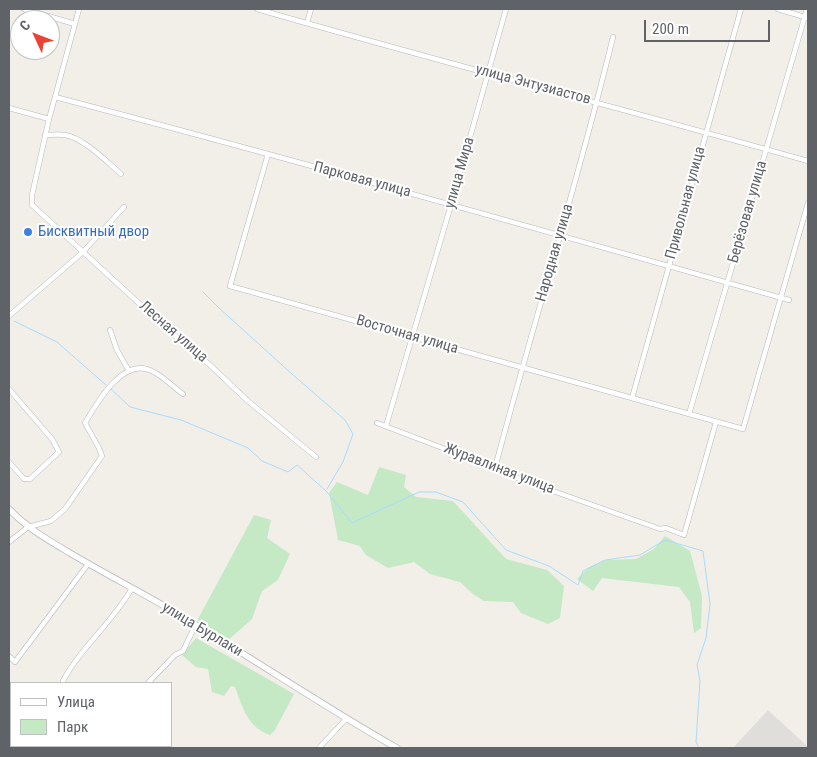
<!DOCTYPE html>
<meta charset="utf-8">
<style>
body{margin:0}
#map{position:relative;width:817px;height:757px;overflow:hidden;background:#f1efe8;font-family:"Roboto Condensed",sans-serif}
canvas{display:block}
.frame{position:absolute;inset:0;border:10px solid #5f6368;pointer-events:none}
.legend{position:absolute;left:10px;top:682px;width:162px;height:65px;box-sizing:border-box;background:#fff;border:1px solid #bfc1c3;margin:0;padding:6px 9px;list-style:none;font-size:15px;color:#5f6368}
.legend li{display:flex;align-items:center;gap:10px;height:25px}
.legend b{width:25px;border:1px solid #bfc1c3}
.north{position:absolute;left:10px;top:10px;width:50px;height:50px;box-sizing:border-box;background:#fff;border:1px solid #bfc1c3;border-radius:50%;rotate:313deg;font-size:14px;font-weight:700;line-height:20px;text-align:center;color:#5f6368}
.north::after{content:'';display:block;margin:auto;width:18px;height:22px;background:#ea4335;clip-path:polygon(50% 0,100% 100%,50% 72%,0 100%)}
.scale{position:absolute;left:644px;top:20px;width:126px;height:22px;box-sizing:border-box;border:2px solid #5f6368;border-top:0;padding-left:6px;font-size:15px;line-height:18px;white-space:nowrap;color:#5f6368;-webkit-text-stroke:4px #fff;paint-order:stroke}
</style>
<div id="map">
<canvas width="817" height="757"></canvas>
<div class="frame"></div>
<ul class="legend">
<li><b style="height:6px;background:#fff"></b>Улица</li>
<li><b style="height:14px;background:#c5e8c5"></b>Парк</li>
</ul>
<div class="north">С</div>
<div class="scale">200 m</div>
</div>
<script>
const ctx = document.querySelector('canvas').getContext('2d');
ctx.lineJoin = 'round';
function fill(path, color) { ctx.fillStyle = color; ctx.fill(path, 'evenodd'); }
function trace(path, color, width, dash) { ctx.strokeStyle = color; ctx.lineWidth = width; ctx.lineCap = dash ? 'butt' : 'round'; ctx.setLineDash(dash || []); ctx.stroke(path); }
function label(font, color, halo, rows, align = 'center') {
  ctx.font = font + ' "Roboto Condensed",sans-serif'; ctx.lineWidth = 4; ctx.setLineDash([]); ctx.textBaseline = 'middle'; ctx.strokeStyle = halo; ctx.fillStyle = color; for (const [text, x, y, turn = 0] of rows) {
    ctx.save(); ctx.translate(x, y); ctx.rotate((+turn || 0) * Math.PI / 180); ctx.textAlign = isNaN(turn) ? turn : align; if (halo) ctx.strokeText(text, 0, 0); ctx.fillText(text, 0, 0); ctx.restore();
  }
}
fill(new Path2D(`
 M768,710L808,747V748H733Z`), '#e0deda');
fill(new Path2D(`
 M379,467L406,475L404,487L416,497L453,501L506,559L547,570L564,586L560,618L548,624L521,613L513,602L484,601L473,594L460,582L430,574L414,562L388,568L366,555L360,546L338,540L329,493L337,482L368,495Z
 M254,515L271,520L267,538L290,554L278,580L262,591L252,619L227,641L200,624L198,619Z
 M665,536L690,551L702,596L701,628L694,633L690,602L679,587L602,578L593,591L577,579L589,567L606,560L636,559L654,549Z
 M196,638L294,694L275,730L270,735C248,728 242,706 235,687L231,686L224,696L212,692L208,669L196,667L182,655Z`), '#c5e8c5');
trace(new Path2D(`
 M203,292L219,308L292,374L345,420L353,434L343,462L327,489
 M14,321L57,342L106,385
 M111,389L130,407L181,420L248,448L262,461L288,472L297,465L326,491L352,523L419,492H436L463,502L506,550L549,566L578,585L583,571L605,560L640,555L665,540L703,551L710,604L706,638L697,665L700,681L696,742L699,748`), '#aadaff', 1);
const minor = new Path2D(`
 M24,9L75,24
 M79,9L49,119L32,195V205L167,329L210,365L248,401L316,457
 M257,9C440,62 625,109 808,161
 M778,9L808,18
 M307,23L311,9
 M55,97C300,161 544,231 789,300
 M9,108L49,119
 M45,135C52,135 59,134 65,135C84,138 107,162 121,174
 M268,154L230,286L743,429L808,203
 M9,316L83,252L124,207
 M110,330L117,350L129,371
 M9,389L52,439L59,452L30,479H24L9,462
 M632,398L741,9
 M689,414L807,9
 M377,423L495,468L522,480L660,529L666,528L684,535L716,422
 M386,426L451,205L506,9
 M495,468C533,324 578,182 613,37
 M9,542L28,527L51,521L65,509L102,456L99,448L85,423C97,403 123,356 152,371C163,376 173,387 183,394
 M9,656L15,662L88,564
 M63,681C81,647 113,622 132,588
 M148,683L175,655L183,651L196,624
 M90,748L92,746
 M319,748L346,719`);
const tertiary = new Path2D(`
 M9,509C27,528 48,540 70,553C112,578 155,599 196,625C263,665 328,709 397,748`);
trace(minor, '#b5b8bc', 5.5);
trace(tertiary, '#b5b8bc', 7);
trace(minor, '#fff', 4.5);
trace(tertiary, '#fff', 5.5);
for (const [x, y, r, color] of [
 [28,232,5,"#3f7fe0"]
]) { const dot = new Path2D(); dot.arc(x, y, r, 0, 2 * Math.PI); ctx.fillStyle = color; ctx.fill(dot); trace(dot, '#fff', 2); }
label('15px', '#5f6368', '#fff', [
 ["улица Энтузиастов",533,85,15],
 ["улица Мира",460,173,-74],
 ["Парковая улица",362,180,15],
 ["Привольная улица",686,203,-75],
 ["Берёзовая улица",748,212,-74],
 ["Народная улица",555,253,-74],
 ["Лесная улица",173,332,41],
 ["Восточная улица",407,335,16],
 ["Журавлиная улица",499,469,21],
 ["улица Бурлаки",202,630,31]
]);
label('15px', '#366cbe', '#fff', [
 ["Бисквитный двор",38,232]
], 'left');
</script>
